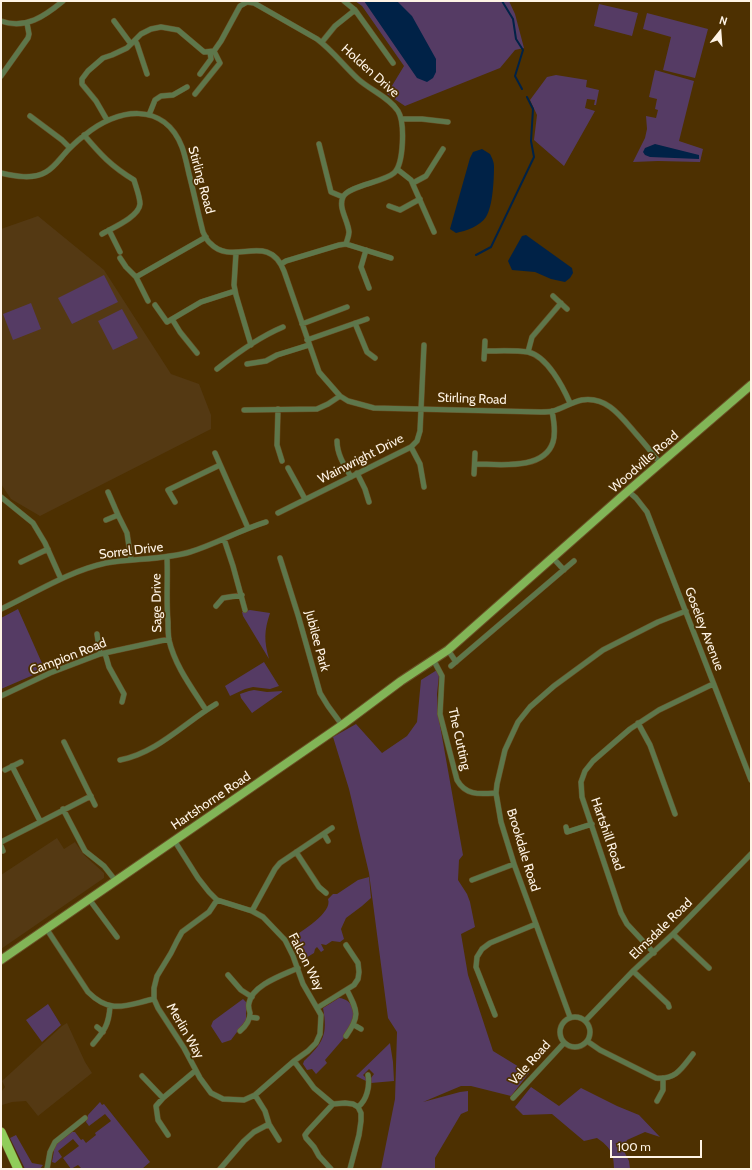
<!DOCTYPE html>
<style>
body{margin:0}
#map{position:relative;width:752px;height:1170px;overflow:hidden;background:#4d3001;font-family:Cabin,sans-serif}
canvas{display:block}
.frame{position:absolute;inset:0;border:2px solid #fef3e5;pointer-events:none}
.north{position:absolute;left:700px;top:12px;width:40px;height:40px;-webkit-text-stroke:3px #4d3001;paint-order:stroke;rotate:17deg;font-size:11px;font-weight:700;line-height:16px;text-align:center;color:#fef3e5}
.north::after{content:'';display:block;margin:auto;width:14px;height:18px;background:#fef3e5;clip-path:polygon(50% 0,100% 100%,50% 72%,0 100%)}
.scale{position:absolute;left:610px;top:1140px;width:92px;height:18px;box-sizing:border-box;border:2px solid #fef3e5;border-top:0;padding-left:5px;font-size:12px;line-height:14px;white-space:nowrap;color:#fef3e5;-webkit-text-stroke:3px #4d3001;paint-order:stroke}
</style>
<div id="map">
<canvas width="752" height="1170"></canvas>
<div class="frame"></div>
<div class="north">N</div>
<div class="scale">100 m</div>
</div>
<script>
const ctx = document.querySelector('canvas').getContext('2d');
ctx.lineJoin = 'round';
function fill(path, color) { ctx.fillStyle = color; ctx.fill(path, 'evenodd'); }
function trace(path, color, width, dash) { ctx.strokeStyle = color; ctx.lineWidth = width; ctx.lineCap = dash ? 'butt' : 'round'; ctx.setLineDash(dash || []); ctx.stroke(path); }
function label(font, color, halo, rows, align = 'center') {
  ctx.font = font + ' Cabin,sans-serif'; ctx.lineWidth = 3.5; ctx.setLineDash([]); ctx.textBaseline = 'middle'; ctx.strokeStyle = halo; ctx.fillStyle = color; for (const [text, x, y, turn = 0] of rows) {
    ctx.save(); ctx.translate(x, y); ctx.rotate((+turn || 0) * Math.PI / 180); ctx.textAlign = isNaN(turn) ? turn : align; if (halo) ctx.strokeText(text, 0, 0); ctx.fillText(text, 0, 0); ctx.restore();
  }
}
fill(new Path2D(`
 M38,216L104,270L171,374L199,384L211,415V429L40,516L11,499L1,484V229Z
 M57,838L64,849L75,842L84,855L104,873V878L1,949V875Z
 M67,1023L85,1062L92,1073L38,1116L26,1101L12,1102L2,1105L1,1102V1092L5,1087L2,1081L62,1026Z`), '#543913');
fill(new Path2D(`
 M355,1H509L515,14L524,48L515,50L500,68L405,106L387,94L404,66L362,6Z
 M599,4L638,13L632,36L594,26Z
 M647,13L708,29L695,78L663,70L671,37L643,29Z
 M655,70L694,81L679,141L703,149L700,162L658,161L633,162L645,138L647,129L646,116L656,118L658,110L655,109L657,99L649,97Z
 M556,75L587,80L586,87L599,90L596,105H594L595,100L587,99L585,108L595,111L564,166L534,140L537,115L530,100L547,77Z
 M104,275L118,302L72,324L58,298Z
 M31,303L41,329L13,340L3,314Z
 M122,309L138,338L113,350L98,321Z
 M18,609L45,670L1,689V618Z
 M250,610L270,613C264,631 264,641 269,659L243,616L242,612Z
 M264,662L279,686L270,689L253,687L245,689L230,696L225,686Z
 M437,670L439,675L437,694L438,714L463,855L459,860L458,880L467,894L470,902L475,927L461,934L468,975L493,1051L529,1073L511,1096L471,1086H461L423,1102L460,1092L468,1091V1111L461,1114L435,1158V1169H381L395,1099L397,1032L388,1018L369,873L349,789L333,737L356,724L382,753L407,736L417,722L421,680Z
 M254,690L267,692L282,691V692L252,713L241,698L240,694L249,691Z
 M369,877L371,898L362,906L346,918L341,929L344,939L340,942L332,941L326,945L321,944L324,950L321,952L317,947L315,949L314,953L301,961L297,949L291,939C301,931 333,913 328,899L333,894H337L358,880Z
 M339,998C352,999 357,1012 351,1024C349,1030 344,1032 344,1038L325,1060L327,1063L316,1074L312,1069L307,1070L303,1064L304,1061C323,1043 328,1035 323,1008Z
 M243,999L246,1002V1020L231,1040L222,1043L211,1026L213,1021Z
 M48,1004L61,1025L42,1042L26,1020Z
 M390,1043L393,1062L394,1081L371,1083V1078L374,1074L369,1069L363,1075L368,1080V1082L356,1076Z
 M531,1087L559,1106L581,1088L617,1106L639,1115L660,1137L645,1132L627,1140L623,1149L629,1161L630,1169H614C614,1153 610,1147 597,1138L584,1141L552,1114L523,1115L515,1107Z
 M100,1102L102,1105L104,1104L150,1162L142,1169H82L78,1165L71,1169L63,1158L79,1146L73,1139L58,1151L62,1157L55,1163L52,1162L55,1145L72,1132H75L81,1140L83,1139L86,1143L96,1135L95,1133L111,1121L105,1114L89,1126L86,1122L88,1115Z
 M16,1135L32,1163L43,1165L40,1169H25L10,1138Z`), '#553b64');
fill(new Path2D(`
 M364,1H397L412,16L436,59V72L433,78L427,82L417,78Z
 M655,144L699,155V159L650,157L645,155L643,152L645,148Z
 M482,149L490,154C492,158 494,162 494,166C494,179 493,206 486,217C480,226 466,231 456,233L450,229L470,158L473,152Z
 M526,235L572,268L573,273L570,278L565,282L551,279L535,272L512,270L508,261L522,236Z`), '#002247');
trace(new Path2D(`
 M502,1L513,19L516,39L523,50L515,76L522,89
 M476,255L491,247L534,157L531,141L533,109L527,97`), '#002247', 2);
const street = new Path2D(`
 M355,10L393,63
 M1,21C25,30 45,16 63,1
 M114,21L131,44
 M135,41L137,44L147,74
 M322,42L335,26L355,10L344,1
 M200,74L211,59L210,52
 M1,76L28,38L29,34L27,23
 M195,94L220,63L214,51
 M149,115L155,100L161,96L173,95L187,87
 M30,116L62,140L70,148
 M401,119H422L448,122
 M107,120L96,101L82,84V79L88,71L103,58L112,55L127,48L141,34L151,29L161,27L178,30L204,52L214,51L221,41L240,6L247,2L254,3L317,39C332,50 344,66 358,79C370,90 389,97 398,111C405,122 404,164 394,173C384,182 348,186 343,197C338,208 348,220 349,232C349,236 347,240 346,244
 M84,135C101,155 111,166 134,180C136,187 140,197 140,204C139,217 112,228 102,234
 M319,144L331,192L343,197
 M397,169L411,180L434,232
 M1,173C14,176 33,180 46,172C55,167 61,157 69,149C74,144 79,139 85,135C117,108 164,101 182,147C185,155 187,165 189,174C194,193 198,213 203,232C205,236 207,241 210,243C233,268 268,230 284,271L319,372L340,396L348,401L374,408L541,412C545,412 549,412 553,411C563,408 572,402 582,400C608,396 622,418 637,435C645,444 653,454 660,463
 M413,183L426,176L443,149
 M389,206L400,210L420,199
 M109,230L120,252
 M366,250L361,267L369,288
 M236,253L234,285L236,295L251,345
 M120,258L126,267L136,277L148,301
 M281,264L286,261L339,245L346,244L391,258
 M136,277L206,237
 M553,296L567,309
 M155,305L167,322L201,302L235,291
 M172,319L180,332L197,353
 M355,323L367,352L375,358
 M302,324L347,307
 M307,340L367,319
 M485,351C499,351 514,350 528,352C547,356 563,387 570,403
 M528,352L532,337L561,303
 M484,359L485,341
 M247,364L266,361L277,355L309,345
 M217,369C237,353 259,337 283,327
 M278,409L277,445L282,461
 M244,410L317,409L328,404L340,396
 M337,441C337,454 344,465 351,477
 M411,447L420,464L424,487
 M215,453L248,528
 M475,464C498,464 544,471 553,442C556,432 554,421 552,411
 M288,468L305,499
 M357,473L365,489L369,502
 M474,474L475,453
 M628,491L636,498L647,512L751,780
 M108,492L118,515L127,533L131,560
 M1,497L33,523L45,543L61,579
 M175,502L168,490L220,465
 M278,513L411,447L417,441L420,431L424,345
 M106,520L118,515
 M224,539L233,566L245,610
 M167,558C168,579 166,600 168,622C168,628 168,634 169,640C175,666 192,688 206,710
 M280,558L298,615L320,693L328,706L342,725
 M553,558L564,570
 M21,562L48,549
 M216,606L223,598L242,595
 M1,609C35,593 69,571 106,563C134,558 163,560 190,552C216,544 240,530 266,522
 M97,634L100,654
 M448,650L456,662
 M105,653L109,667L124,694L122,702
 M434,661L442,676L440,714L457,780C466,796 480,794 496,793
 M451,666L574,561
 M1,696L50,673L100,654L169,639
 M638,723L650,745L675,814
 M64,742L95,805
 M120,760C157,753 184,723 216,704
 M12,766L40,821
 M5,770L21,762
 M63,809L85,851L104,866L115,880
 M566,827L567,832L592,824
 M324,834L328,841
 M174,840L198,878L209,892L217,900L252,911L263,917L285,940L293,956L303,984L321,1015L320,1034L316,1043L308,1051L294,1061L255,1095L244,1100L223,1099L211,1093L200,1078L184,1048L158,1008L154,999V988L157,976L171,953L177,941L182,932L209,912L217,900
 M1,842L91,796
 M1,846L3,851
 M296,852L319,887L326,893
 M472,880L514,864
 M89,899L117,937
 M252,911L275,869L280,863L332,828
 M46,928L88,992C111,1015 126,1005 154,999
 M673,934L709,968
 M654,953L627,924L621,913L582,797L581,782L585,771L593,761L616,741L630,729L659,710L713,684
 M633,971L668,1004L669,1007
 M228,975L241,990L252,997
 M317,1008L354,985L358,979L359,972L358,963L346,945
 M495,1015L476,967L477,957L482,949L490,943L536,924
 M560 1032a15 15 0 1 1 30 0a15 15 0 1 1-30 0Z
 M250,1017L257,1018
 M570,1017L514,864L501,822L496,793L497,784L505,750L518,722L530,707L554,686L603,650L658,622L686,611
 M586,1020L633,971L673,934L751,854
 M354,1025L361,1029
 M97,1027L103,1032
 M240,1031C246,1026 250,1021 250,1013C249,1010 248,1006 249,1003C252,985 283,975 298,968
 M346,1036C360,1016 358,1012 347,990
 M587,1041L600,1050L656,1078C676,1080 682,1068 693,1054
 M93,1044C104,1031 109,1025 110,1006
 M294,1061L314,1088L333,1104
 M142,1076L163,1098
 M255,1095L265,1111L269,1124L279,1140
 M513,1098L564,1043
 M657,1101L663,1090V1078
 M358,1107C367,1100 370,1086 368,1075
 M168,1135L158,1120L156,1106L163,1098L195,1071
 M47,1169L50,1152L55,1142L85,1118
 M220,1169L244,1141L254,1132L269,1124
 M331,1169L319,1156L314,1147L306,1138L305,1135L308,1131L333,1104L345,1103L353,1104L358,1107L361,1113V1121L359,1135L350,1169`);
const primary = new Path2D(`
 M1,960L342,725L401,681L448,650L628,491L751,385`);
const highway = new Path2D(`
 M1,1132L18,1169`);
trace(street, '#694f25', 6);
trace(primary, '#694f25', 10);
trace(highway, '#694f25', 10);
trace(street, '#5e774b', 5);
trace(primary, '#82b557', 8);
trace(highway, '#90cd5a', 9);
label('13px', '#fef3e5', '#4d3001', [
 ["Holden Drive",370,71,42],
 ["Stirling Road",201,180,75],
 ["Stirling Road",472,399,2],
 ["Wainwright Drive",361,459,-27],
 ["Woodville Road",644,462,-41],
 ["Sorrel Drive",131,551,-7],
 ["Sage Drive",157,603,-91],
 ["Goseley Avenue",704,629,69],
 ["Jubilee Park",317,641,75],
 ["Campion Road",68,657,-21],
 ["The Cutting",459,739,77],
 ["Hartshorne Road",211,801,-34],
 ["Hartshill Road",607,834,71],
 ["Brookdale Road",523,850,73],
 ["Elmsdale Road",661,929,-44],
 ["Falcon Way",306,962,63],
 ["Merlin Way",185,1031,60],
 ["Vale Road",530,1063,-48]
]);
</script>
